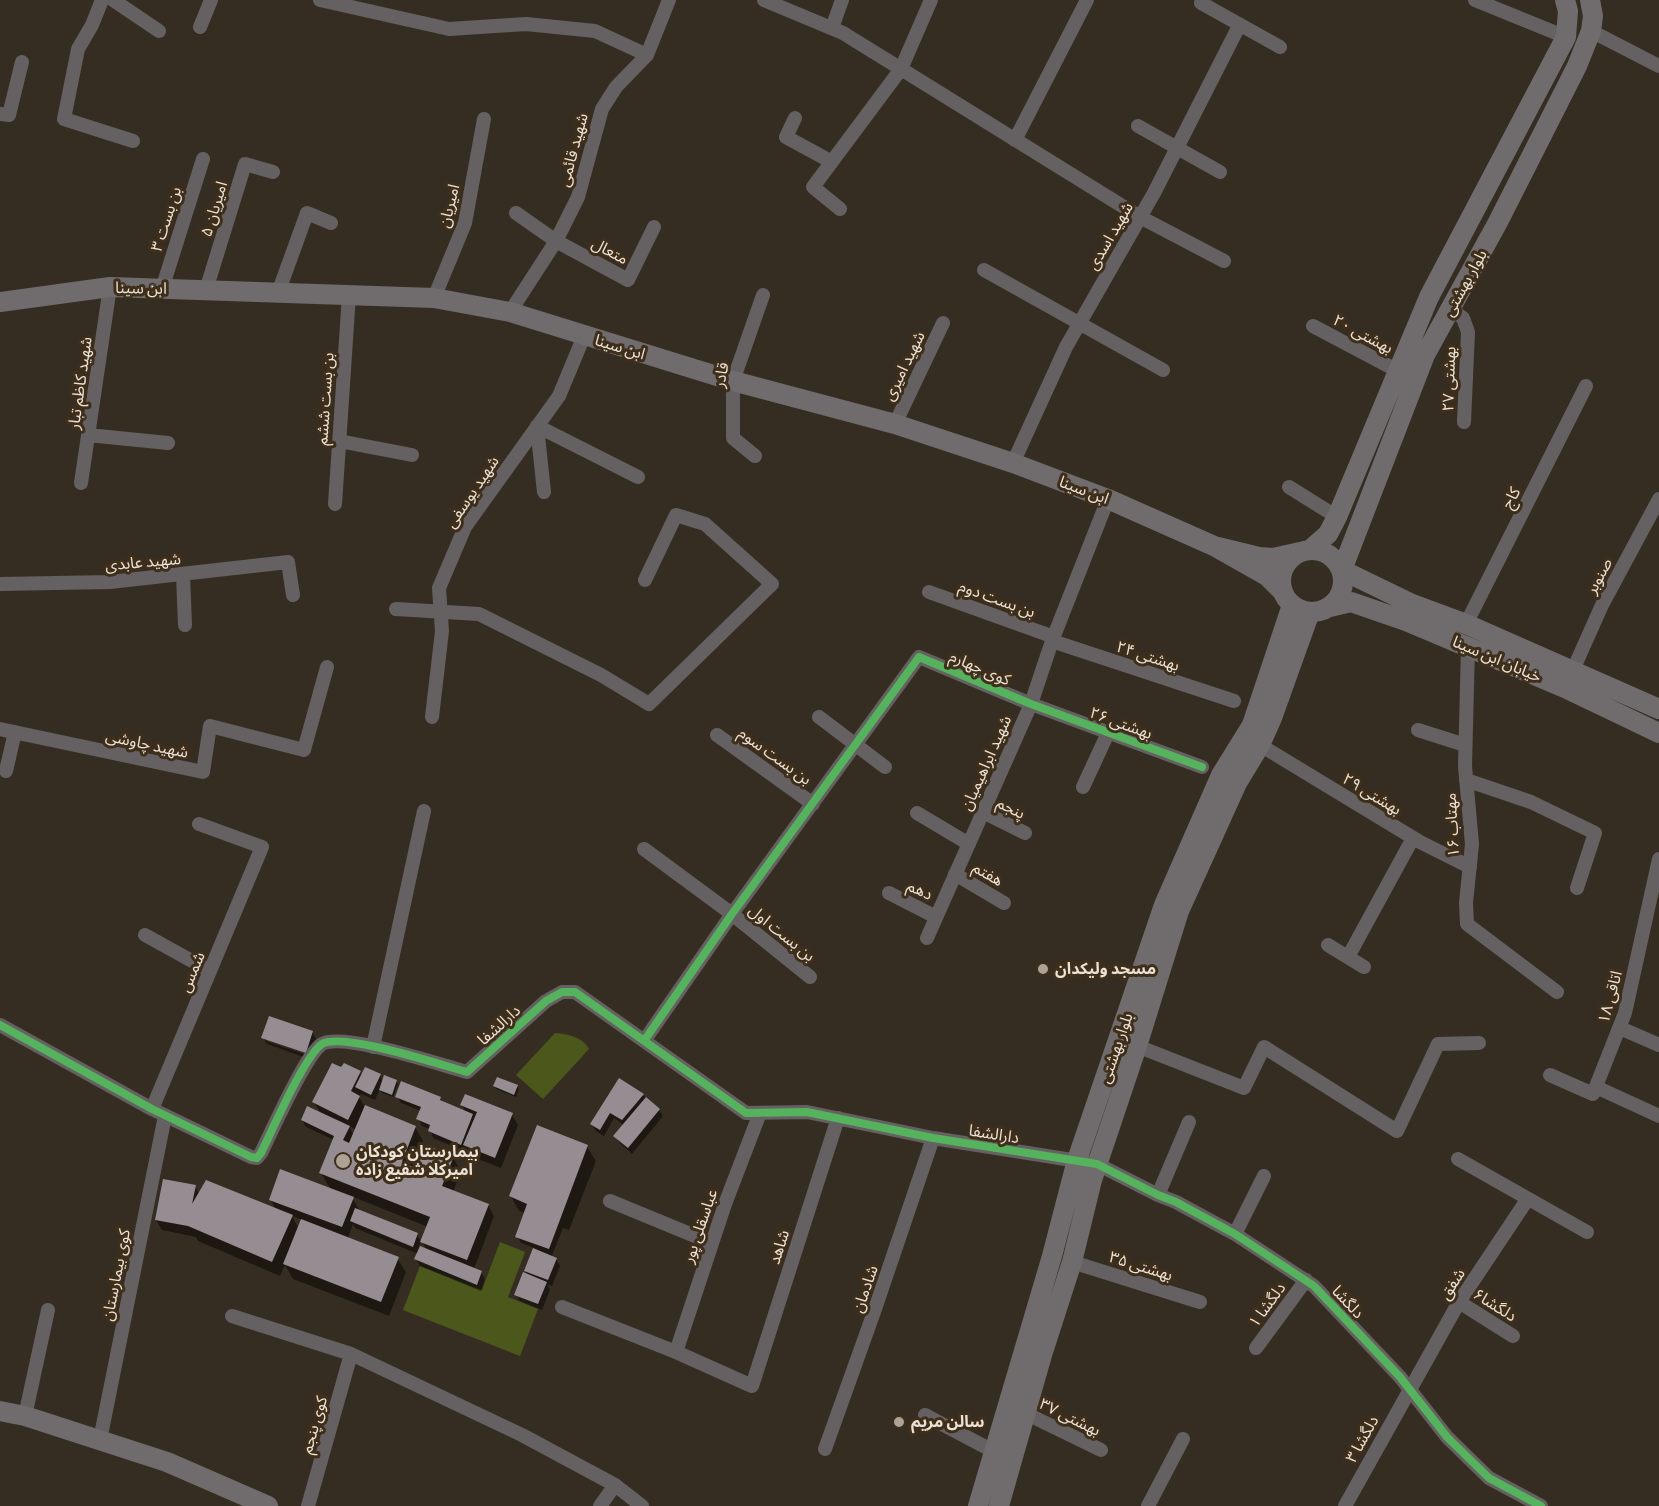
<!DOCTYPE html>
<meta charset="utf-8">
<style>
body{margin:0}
canvas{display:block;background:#362d22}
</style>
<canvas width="1659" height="1506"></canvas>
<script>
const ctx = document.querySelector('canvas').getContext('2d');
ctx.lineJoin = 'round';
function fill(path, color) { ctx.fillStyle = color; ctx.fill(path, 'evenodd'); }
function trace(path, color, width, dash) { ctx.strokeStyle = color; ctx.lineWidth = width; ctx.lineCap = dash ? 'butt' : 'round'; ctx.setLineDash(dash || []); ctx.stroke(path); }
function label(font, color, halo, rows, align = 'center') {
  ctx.font = font + ' Barlow,"Noto Sans Arabic",sans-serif'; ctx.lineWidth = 6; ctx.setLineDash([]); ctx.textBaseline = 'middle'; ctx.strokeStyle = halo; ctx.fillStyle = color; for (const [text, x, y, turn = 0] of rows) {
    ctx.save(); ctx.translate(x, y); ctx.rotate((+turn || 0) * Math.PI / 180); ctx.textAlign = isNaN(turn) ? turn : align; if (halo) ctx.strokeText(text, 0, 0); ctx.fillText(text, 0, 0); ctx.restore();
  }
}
fill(new Path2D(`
 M555,1033C567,1034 583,1037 589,1049L543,1099L516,1075Z
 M500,1242L525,1252L508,1297L538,1309L520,1356L403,1310L420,1266L482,1290Z`), '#4c571b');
fill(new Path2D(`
 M312,1032L316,1039L311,1053L266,1038V1041L310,1056L309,1059L267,1044L263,1038Z
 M360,1073L362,1077L380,1075L383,1082L396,1081L398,1084L393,1097L382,1093L380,1089L375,1100L361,1094L359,1097L365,1107L415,1127L423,1141L422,1145L453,1157L461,1172L453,1192L488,1205L494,1216L474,1269L481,1272L485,1279L481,1291L420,1266L416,1259L418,1254L355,1228L353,1224L348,1238L397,1258L406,1272L389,1316L293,1279L285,1265L280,1276L198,1241L196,1237L162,1230L156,1220L195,1187L200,1195L276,1210L270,1199L331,1190L321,1173L334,1140L306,1127L302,1120L321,1114L314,1102ZM349,1126L356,1130L354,1136ZM351,1196L428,1227L422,1242L427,1250L419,1247L421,1241L417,1235L358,1211L359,1209ZM292,1216L302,1220L299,1228L295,1222Z
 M619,1080L643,1095L659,1110L663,1116L632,1154L619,1142L615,1136L624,1125L614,1118L604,1136L596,1131L592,1124Z
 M495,1086L517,1087L519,1089L516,1097L496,1089Z
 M397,1096L440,1098L443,1103L466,1113L462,1105L512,1115L518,1125L501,1168L471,1156L466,1147L464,1151L433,1138L430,1129L422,1126L418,1119L421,1111L401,1103Z
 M587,1147L596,1161L569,1230L563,1228L551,1258L556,1259L560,1266L552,1286L547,1284L550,1290L542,1310L520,1301L516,1294L529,1276L525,1271L534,1248L521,1243L517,1236L525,1213L519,1211L511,1196Z`), '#0007');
fill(new Path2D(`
 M269,1016L313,1031L306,1053L261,1038Z
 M332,1063L341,1067L344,1063L361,1071L351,1091L360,1096L348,1120L312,1102Z
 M365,1067L381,1074L371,1095L355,1087Z
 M384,1075L397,1080L392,1095L379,1090Z
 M497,1077L518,1085L514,1095L493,1086Z
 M619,1078L644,1094L622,1120L610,1113L600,1130L590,1124Z
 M401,1081L441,1097L440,1100L473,1114L461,1145L428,1131L430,1125L416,1119L421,1107L395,1097Z
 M465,1094L513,1113L495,1158L463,1145L477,1112L460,1105Z
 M646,1097L660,1109L628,1148L613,1136Z
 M365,1105L416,1126L402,1162L413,1167L423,1144L454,1156L442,1186L489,1204L467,1260L420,1242L430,1217L319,1173L334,1136L301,1120L307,1106L350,1126L343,1140L349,1143Z
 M537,1125L588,1145L549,1249L515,1237L527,1204L509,1196Z
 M280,1169L354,1197L342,1227L269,1200Z
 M163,1179L196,1185L192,1204L206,1180L293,1215L272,1262L188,1226L155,1220Z
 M355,1208L418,1233L413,1247L350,1221Z
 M301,1219L399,1257L381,1302L283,1264Z
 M420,1246L482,1271L477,1285L414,1259Z
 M533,1248L557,1258L548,1280L524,1271Z
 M523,1272L547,1282L538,1304L514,1295Z`), '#958d91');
trace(new Path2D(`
 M102,0L92,25L78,49L64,119L133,141
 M113,0L159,31
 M320,0L449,29L526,24L595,31L647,55
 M764,0L843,33L1140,217L1224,261
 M1475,0L1566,37
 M1201,3L1280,47
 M200,27L211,0
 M832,28L842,0
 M1591,31L1659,66
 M0,114L9,115L22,62
 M795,118L786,137L832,162
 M1138,126L1220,172
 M1015,140L1087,0
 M840,209L813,187L901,69L931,0
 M516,213L556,241L628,280L654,227
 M984,270L1163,370
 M162,289L203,159
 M206,290L245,164L273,172
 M278,293L307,213L331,223
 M434,298L465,223L484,119
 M1450,309L1463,318L1468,332L1464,422
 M510,312L556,241L578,197L602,109L616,87L647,55L669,0
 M1313,326L1398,371
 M895,424L943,323
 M88,435L168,443
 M339,441L412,455
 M755,456L733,438V381L763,295
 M1013,463L1066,347L1154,193L1239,26
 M81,483L110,287
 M1289,487L1337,517
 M544,492L537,426L638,477
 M335,504L349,295
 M183,575L185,625
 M0,584L110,582L288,562L293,595
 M929,592L1054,637
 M396,609L479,614L601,675L649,704L772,584L705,524L676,515L645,580
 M1466,624L1586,386
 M1052,641L1234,701
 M1468,647L1465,766L1472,844L1466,903L1467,924L1557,992
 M1573,670L1602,605L1659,499
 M432,717L442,631L439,588L465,527L559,396L584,336
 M819,717L885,767
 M0,729L203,772L210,726L304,750L327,667
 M1418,730L1465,745
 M717,735L813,804
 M1260,745L1420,842L1470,867
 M6,771L15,732
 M1466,780L1531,802L1595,833L1577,888
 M1083,787L1108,733
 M983,812L1025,833
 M917,813L969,844
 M644,849L732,914L810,977
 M955,874L1004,903
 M889,893L936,917
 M145,935L210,971
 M927,938L1031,704L1052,641L1108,499
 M1328,945L1364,967
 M1348,957L1413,838
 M0,1025L152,1109L251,1157L257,1158L261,1153C272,1131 305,1055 322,1044C343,1032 441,1065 467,1072L546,1001L562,992H575L746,1113L807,1112L933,1138L1097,1164L1158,1195L1176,1202L1235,1234L1314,1286L1400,1377L1447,1437L1489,1478L1541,1506
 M1620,1028L1659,1045
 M644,1041L732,914L919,657L1031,704L1202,767
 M1137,1046L1244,1088L1264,1047L1397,1131L1438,1044L1479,1043
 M373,1047L424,811
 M1550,1075L1593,1094L1625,1013L1659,859
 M1596,1087L1659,1116
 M152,1109L262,847L199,824
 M1458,1159L1587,1232
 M1158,1195L1189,1122
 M610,1201L712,1243
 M1235,1234L1264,1176
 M1072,1262L1200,1302
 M1459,1302L1513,1336
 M562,1307L676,1352L752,1386L838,1118
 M232,1316L351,1354L522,1435L615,1485L642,1506
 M1256,1348L1306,1280
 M676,1352L725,1204L760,1113
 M1025,1413L1101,1450
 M925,1415L993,1451
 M25,1416L48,1310
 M100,1440L165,1116
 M825,1449L874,1312L933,1138
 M308,1506L351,1354
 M600,1506L615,1485
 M1148,1506L1183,1439
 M1345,1506L1459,1302L1527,1200`), '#656061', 14);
trace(new Path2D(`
 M1590,0L1593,16L1591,31L1577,66L1498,222L1425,355L1342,570L1412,604L1466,624L1659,709
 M0,302L110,287L434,298L510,312L733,381L895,424L1013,463L1108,499L1214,546
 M1311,549L1328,534L1337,517L1429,297L1566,37L1568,11L1565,0
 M1281 581a31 31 0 1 1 62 0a31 31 0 1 1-62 0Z
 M1283,592L1267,576L1214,546L1259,557L1273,558L1300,552
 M1330,607L1351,602L1406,621L1565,688L1659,733
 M0,1411L25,1416L167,1462L268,1506
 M978,1506L1052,1256L1077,1160L1164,905L1221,775L1252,725L1292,605
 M999,1506L1042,1355L1072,1262L1092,1180L1137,1046L1179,911L1237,783L1260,745L1272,718L1310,612`), '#706b6d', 20);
trace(new Path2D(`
 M0,1025L152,1109L251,1157L257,1158L261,1153C272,1131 305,1055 322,1044C343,1032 441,1065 467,1072L546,1001L562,992H575L746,1113L807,1112L933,1138L1097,1164L1158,1195L1176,1202L1235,1234L1314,1286L1400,1377L1447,1437L1489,1478L1541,1506
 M644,1041L732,914L919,657L1031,704L1202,767`), '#56b35d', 8);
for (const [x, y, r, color] of [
 [1043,969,6,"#aca296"],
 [343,1161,8,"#aca296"],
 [899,1422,6,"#aca296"]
]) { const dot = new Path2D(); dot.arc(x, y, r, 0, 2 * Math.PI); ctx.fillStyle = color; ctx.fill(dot); trace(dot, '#3e2e1a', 2); }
label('16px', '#ebe1d5', '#3e2e1a', [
 ["شهید قائمی",573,150,-75],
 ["امیریان",449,206,-76],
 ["امیریان ۵",214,209,-73],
 ["بن بست ۳",166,219,-72],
 ["شهید اسدی",1110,236,-60],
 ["متعال",610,251,28],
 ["بلوار بهشتی",1465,283,-61],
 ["ابن سینا",141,288,1],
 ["بهشتی ۲۰",1363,334,28],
 ["ابن سینا",620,347,17],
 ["شهید امیری",904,366,-64],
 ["قادر",721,375,-79],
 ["بهشتی ۲۷",1449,379,-88],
 ["شهید کاظم تبار",80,383,-82],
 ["بن بست ششم",325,399,-86],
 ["ابن سینا",1084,490,21],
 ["شهید یوسفی",472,492,-56],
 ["کاج",1511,498,-63],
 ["شهید عابدی",143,562,-5],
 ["صنوبر",1599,576,-62],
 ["بن بست دوم",997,599,20],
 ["بهشتی ۲۴",1148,656,18],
 ["خیابان ابن سینا",1497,659,23],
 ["کوی چهارم",980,668,23],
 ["بهشتی ۲۶",1121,723,20],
 ["شهید چاوشی",147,744,12],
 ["بن بست سوم",775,756,36],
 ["شهید ابراهیمیان",986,763,-66],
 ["بهشتی ۲۹",1372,794,31],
 ["پنجم",1011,808,26],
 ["مهتاب ۱۶",1452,825,-93],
 ["هفتم",988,874,30],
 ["دهم",920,890,26],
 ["بن بست اول",782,933,39],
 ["شمس",192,972,-67],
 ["اتاقی ۱۸",1610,997,-75],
 ["دارالشفا",499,1025,-42],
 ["بلوار بهشتی",1116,1048,-71],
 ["دارالشفا",994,1134,9],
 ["عباسقلی پور",700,1226,-71],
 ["شاهد",779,1247,-72],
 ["بهشتی ۳۵",1141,1266,17],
 ["کوی بیمارستان",116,1275,-79],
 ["شفق",1452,1284,-57],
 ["شادمان",865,1289,-71],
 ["دلگشا",1348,1302,47],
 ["دلگشا ۱",1267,1305,-54],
 ["دلگشا۶",1495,1305,32],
 ["بهشتی ٣٧",1070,1417,26],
 ["کوی پنجم",314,1425,-74],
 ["دلگشا ۳",1362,1439,-61]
]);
label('bold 16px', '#ebe1d5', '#3e2e1a', [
 ["مسجد ولیکدان",1055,969],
 ["بیمارستان کودکان",356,1152],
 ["امیرکلا شفیع زاده",356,1170],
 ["سالن مریم",911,1422]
], 'left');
</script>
